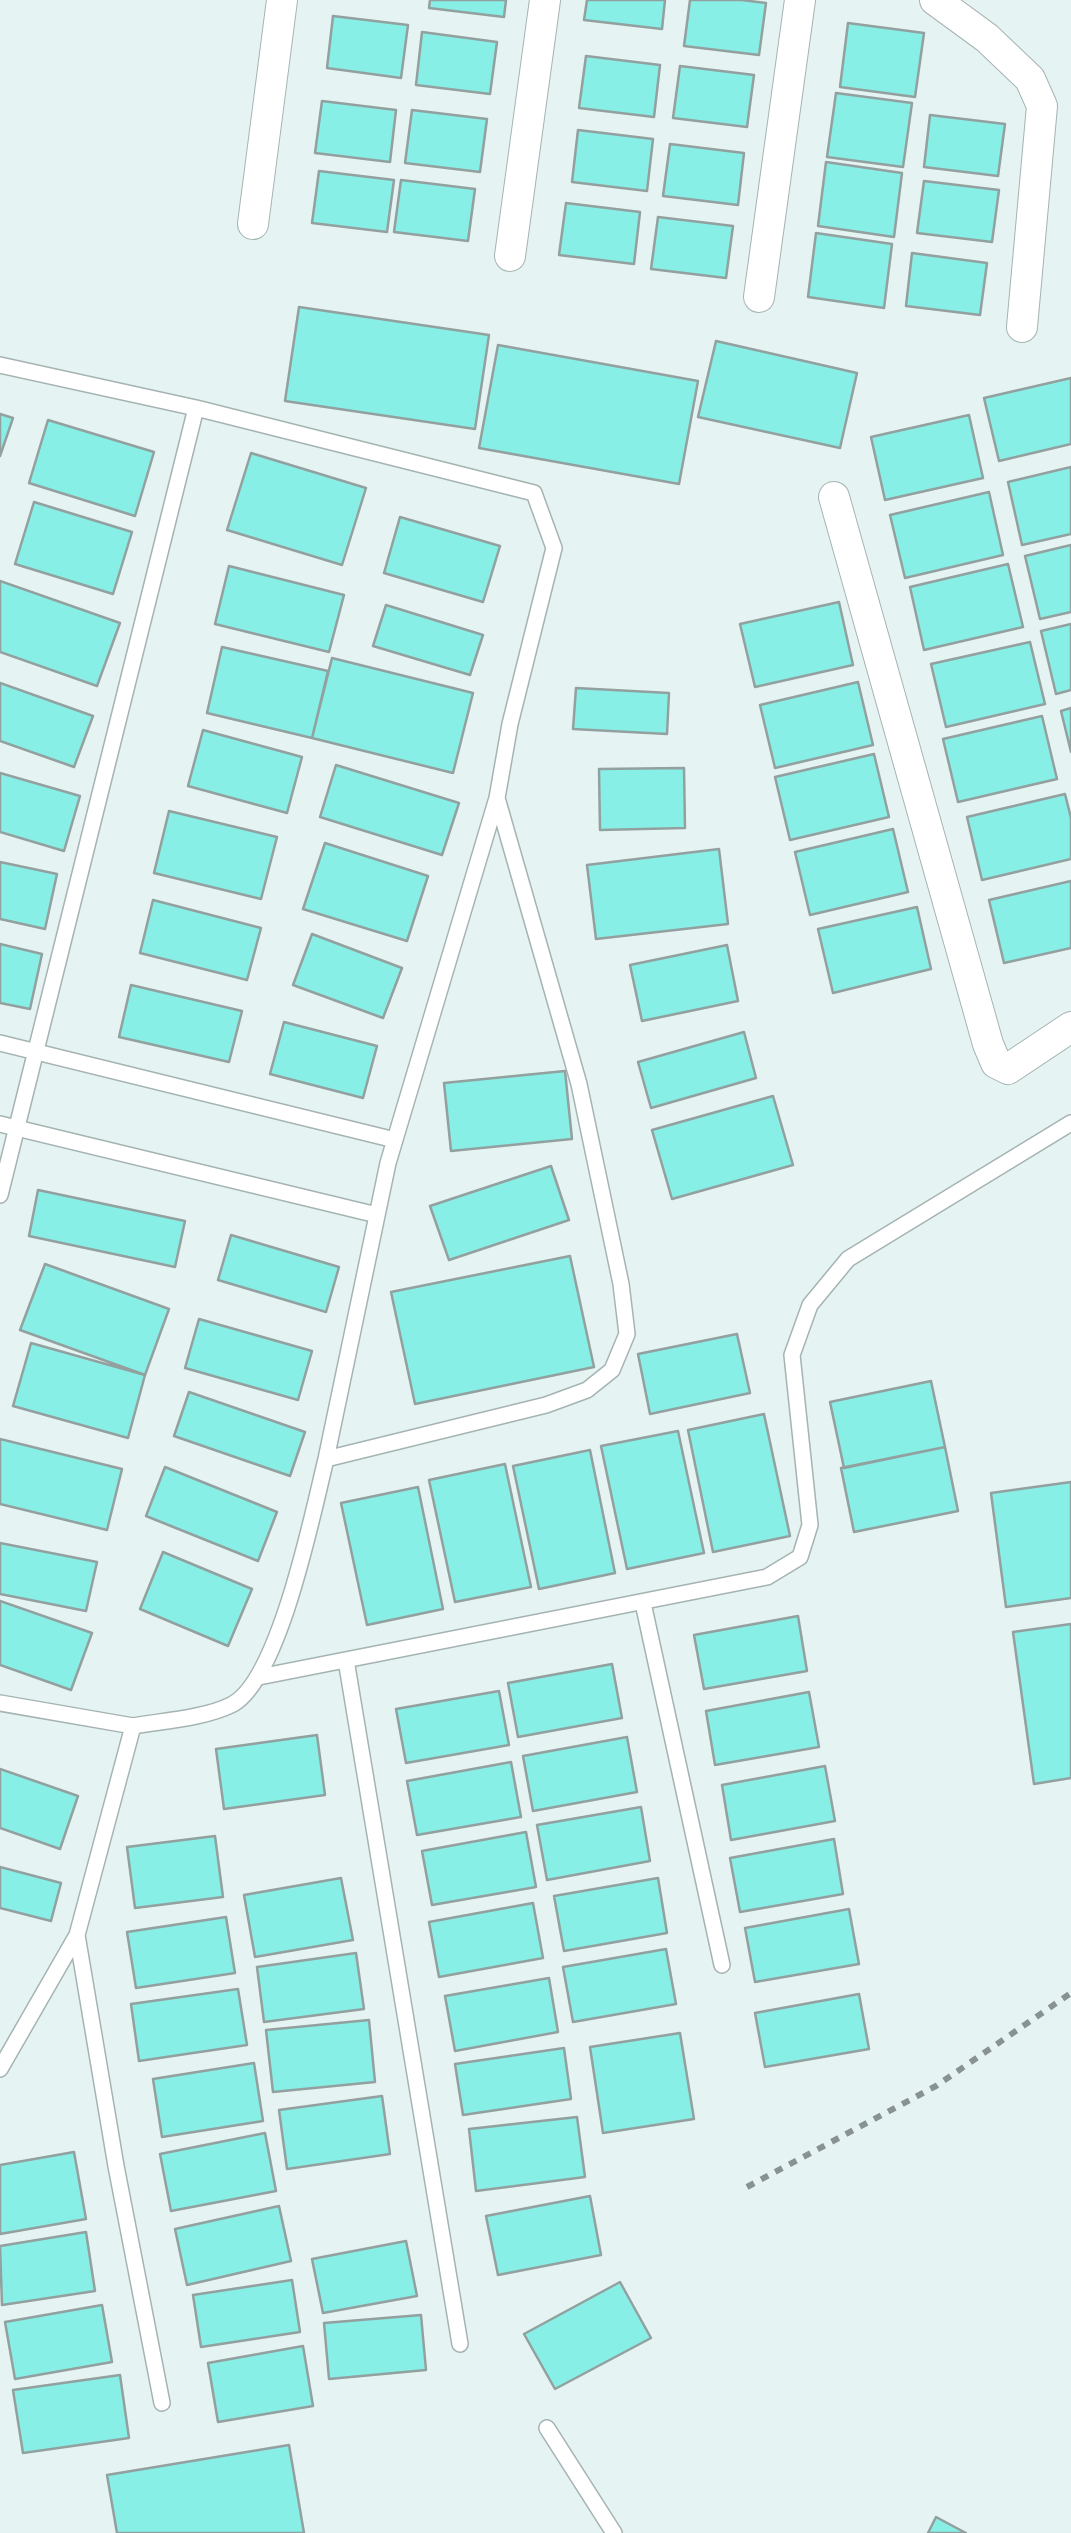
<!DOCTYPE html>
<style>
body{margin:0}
canvas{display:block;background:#e5f4f3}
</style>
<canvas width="1071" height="2533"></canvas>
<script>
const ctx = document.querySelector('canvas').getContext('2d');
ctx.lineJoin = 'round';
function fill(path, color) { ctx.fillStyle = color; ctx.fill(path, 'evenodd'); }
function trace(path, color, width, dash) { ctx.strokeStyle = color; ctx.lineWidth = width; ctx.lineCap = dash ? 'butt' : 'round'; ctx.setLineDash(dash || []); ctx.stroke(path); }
const building = new Path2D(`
 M430,0H506L504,17L429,8Z
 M587,0H665L662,29L584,20Z
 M690,0H742L766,3L759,55L684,46Z
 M333,16L408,25L401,78L327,68Z
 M848,23L924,33L915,97L840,87Z
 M422,32L497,42L490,94L416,85Z
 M586,56L660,65L654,117L579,108Z
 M680,66L754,75L747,127L673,118Z
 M836,93L912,103L903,167L827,157Z
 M322,101L396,110L390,162L315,153Z
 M412,110L487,119L480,172L405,163Z
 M930,115L1005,124L998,176L924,167Z
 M578,130L653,139L647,191L572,182Z
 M670,144L744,153L738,205L663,196Z
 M826,162L902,173L894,237L818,226Z
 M319,171L394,180L387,232L312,223Z
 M401,180L475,189L468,241L394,232Z
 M924,181L999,190L992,242L917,233Z
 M566,203L640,212L634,264L559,255Z
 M658,217L733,226L726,278L651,269Z
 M816,233L892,244L884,308L808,297Z
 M912,253L987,263L980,315L906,306Z
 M299,307L489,335L475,429L285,401Z
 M716,341L857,373L840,448L698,417Z
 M498,345L698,381L679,484L479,448Z
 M1071,378V444L999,461L984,398Z
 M0,414L13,418L0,456Z
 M969,415L983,478L885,500L871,437Z
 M48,420L154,452L135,516L29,483Z
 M251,453L366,488L342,565L227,530Z
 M1071,467V534L1022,545L1008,482Z
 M989,492L1003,555L905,578L890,515Z
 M34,502L132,532L113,594L15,564Z
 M400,517L500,546L483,602L384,573Z
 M1071,545V612L1040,619L1025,556Z
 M1008,564L1023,627L924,650L910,587Z
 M229,566L344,595L329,652L215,624Z
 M0,581L120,623L97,686L0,652Z
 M839,602L853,665L755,687L740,624Z
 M386,605L483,635L470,675L373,646Z
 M1071,624V690L1056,694L1041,631Z
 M1030,642L1045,704L946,727L931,664Z
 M222,647L328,671L312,738L207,713Z
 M332,658L473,693L453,773L312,738Z
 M858,682L873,745L775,768L760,705Z
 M0,683L93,716L74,767L0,741Z
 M576,688L669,693L667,734L573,729Z
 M1071,708V752L1061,711Z
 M1042,716L1057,779L958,802L943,739Z
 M203,730L302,757L287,813L188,786Z
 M874,754L889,817L790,840L775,777Z
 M336,765L459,803L442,855L320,817Z
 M684,768L685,828L600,830L599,769Z
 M0,773L80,796L64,851L0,832Z
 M1065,794L1071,818V859L982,880L967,817Z
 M169,811L277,837L261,899L154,873Z
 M893,829L908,892L810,915L795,852Z
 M325,843L428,876L407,941L303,909Z
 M719,849L728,924L596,939L587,865Z
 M0,862L57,874L45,929L0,919Z
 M1071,881V948L1004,963L989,900Z
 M153,900L261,928L247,980L140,953Z
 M917,907L931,969L833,993L818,929Z
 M312,934L402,968L383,1018L293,985Z
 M0,944L42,954L30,1009L0,1003Z
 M727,945L738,1001L642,1021L630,965Z
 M131,985L242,1011L229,1062L119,1037Z
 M284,1022L377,1046L363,1098L270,1074Z
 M744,1032L756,1078L651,1108L638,1062Z
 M565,1071L572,1139L451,1151L444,1083Z
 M773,1096L793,1165L672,1199L652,1130Z
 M551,1166L569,1220L449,1260L430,1206Z
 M38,1190L185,1221L175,1267L29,1236Z
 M231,1235L339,1267L326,1312L218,1280Z
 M570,1256L594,1367L415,1404L391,1292Z
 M45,1264L169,1309L145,1375L20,1330Z
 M199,1319L312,1351L298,1400L185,1368Z
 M737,1334L750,1393L650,1414L638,1354Z
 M31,1343L145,1375L128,1438L13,1406Z
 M931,1381L945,1447L844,1468L830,1402Z
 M189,1392L305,1432L290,1476L174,1436Z
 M764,1414L790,1536L713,1552L688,1430Z
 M678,1431L704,1553L627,1569L601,1446Z
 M0,1439L122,1469L107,1530L0,1504Z
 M945,1447L958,1511L854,1532L841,1468Z
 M590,1450L615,1573L539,1589L513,1466Z
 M505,1464L531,1587L455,1602L429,1480Z
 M165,1467L277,1512L258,1561L146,1516Z
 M1071,1482V1598L1006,1607L991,1493Z
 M418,1487L443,1609L367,1625L341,1503Z
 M0,1543L97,1562L86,1611L0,1594Z
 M163,1552L252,1589L228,1646L140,1609Z
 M0,1601L92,1633L71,1690L0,1665Z
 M798,1616L807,1671L704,1689L694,1635Z
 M1071,1624V1778L1034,1784L1013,1632Z
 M612,1664L622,1718L518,1737L508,1683Z
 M499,1691L509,1745L406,1763L396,1709Z
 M809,1692L819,1747L715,1765L706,1711Z
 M317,1735L325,1795L224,1809L216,1749Z
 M627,1737L637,1792L533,1811L523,1756Z
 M511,1762L521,1817L417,1835L407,1781Z
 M825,1766L835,1821L731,1840L722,1785Z
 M0,1769L78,1796L60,1849L0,1828Z
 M641,1807L650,1861L547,1880L537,1825Z
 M526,1832L536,1887L432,1905L422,1851Z
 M215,1836L223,1897L135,1908L127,1847Z
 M834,1839L843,1894L740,1912L730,1858Z
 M0,1867L61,1883L51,1921L0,1908Z
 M341,1878L353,1940L255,1957L244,1895Z
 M658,1878L667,1933L564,1951L554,1896Z
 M533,1903L543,1958L439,1977L429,1922Z
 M849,1909L859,1964L755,1982L745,1928Z
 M226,1917L235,1973L136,1988L127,1932Z
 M666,1949L676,2004L573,2022L563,1967Z
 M356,1953L364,2009L264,2022L257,1967Z
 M549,1978L558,2032L455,2051L445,1996Z
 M238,1989L247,2045L139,2061L131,2004Z
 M859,1994L869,2049L765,2067L755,2013Z
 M369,2020L375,2082L273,2092L266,2030Z
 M680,2033L694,2119L603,2133L590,2047Z
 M564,2048L571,2099L463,2115L455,2064Z
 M254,2063L263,2121L162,2137L153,2079Z
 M382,2096L390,2154L287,2169L279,2110Z
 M577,2117L585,2177L476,2191L469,2129Z
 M265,2133L276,2191L171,2211L160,2154Z
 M74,2152L86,2219L0,2234V2165Z
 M590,2196L601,2255L498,2275L486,2216Z
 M279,2206L291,2261L187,2285L175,2229Z
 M86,2232L95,2291L2,2305L0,2246Z
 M406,2241L417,2296L323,2313L312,2259Z
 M292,2280L300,2332L201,2347L193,2295Z
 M620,2282L651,2338L555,2389L524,2334Z
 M102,2305L112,2362L15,2379L5,2322Z
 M421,2315L426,2370L329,2379L324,2323Z
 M303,2346L313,2406L218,2422L208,2363Z
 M120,2375L129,2438L23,2453L13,2390Z
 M289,2445L304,2533H117L107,2475Z
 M936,2517L966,2533H928Z`);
fill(building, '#88efe7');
trace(building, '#92a19f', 2.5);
const lane = new Path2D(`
 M0,365L196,408L534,493L554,548L510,724L497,798L579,1084L621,1284L627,1334L612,1370L587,1390L546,1405L326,1459C313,1512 279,1682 231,1705C205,1718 162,1721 133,1726L77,1935L0,2069
 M0,1043L395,1140
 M0,1124L377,1215
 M0,1195L196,408
 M326,1459L388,1163L497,798
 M643,1603L722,1965
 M346,1660L460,2344
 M259,1677L767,1577L800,1557L810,1525L792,1355L810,1305L848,1259L1071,1123
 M0,1703L133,1726
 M77,1935L116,2166L162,2403
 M547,2428L614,2533`);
const street = new Path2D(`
 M935,0L987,38L1030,79L1042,106L1022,327
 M253,224L282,0
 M510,256L545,0
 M759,297L800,0
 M834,497L988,1044L996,1063L1008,1069L1071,1027`);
trace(lane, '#a5b4b2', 18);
trace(street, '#a5b4b2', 32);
trace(new Path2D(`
 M747,2187L936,2086L1071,1993`), '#889292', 6, [8, 8]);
trace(lane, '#fff', 15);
trace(street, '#fff', 30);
</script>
